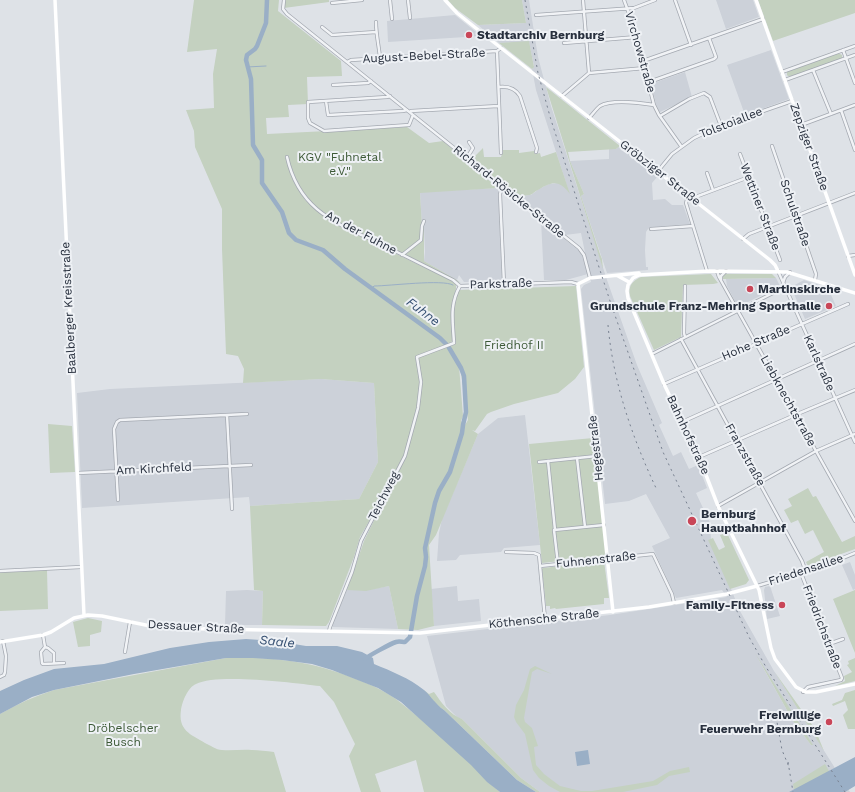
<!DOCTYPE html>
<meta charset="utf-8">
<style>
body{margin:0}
canvas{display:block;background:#dee2e7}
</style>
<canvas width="855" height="792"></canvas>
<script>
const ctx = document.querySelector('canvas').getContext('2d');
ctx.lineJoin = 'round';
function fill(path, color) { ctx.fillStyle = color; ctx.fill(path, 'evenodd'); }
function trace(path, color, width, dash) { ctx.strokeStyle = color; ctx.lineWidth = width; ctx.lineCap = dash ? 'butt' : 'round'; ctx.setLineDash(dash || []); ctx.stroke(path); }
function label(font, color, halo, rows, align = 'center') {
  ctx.font = font + ' "Work Sans",sans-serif'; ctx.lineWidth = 4; ctx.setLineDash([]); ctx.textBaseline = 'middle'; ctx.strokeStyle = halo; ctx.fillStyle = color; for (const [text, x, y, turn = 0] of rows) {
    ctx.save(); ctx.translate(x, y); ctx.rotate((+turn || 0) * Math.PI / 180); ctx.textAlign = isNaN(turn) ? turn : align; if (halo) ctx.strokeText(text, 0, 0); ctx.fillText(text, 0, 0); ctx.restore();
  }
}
fill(new Path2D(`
 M522,0H529L538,57L551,106L607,280L637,365L662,423L659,425L673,456L681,452L689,469L698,465L707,488L696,493L710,523L711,540L740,611L774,671L850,792H842L794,784V790L790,792H540L521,778L462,719L458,718L446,706L427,636L610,615L727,597L722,590L676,598L652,546L670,538L646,494L629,501L605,504L581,289L584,285L591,282L581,233L565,235L515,196L531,195L539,189L549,184L558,183L563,185L569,192L536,90L532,69L534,66L529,42L499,43L478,25L526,23ZM757,657L812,745H811L793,721Z
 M716,0H753L759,17L726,29Z
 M455,15L481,36L388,42L387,21Z
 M771,50L789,99L745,115L727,65Z
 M685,72L692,97L660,112L656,104L651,84Z
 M620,146L658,176L652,183L653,200L665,199L672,205H683L690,224L651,227L648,229L646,232L645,250L646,267H648V270L607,273L581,196L584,194L570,161L609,159V149H616Z
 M498,188L502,281L464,282L459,275L457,280L424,261L425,252L424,226H422L420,192Z
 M541,220L578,250L581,253L588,274L566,280H544Z
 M776,278L780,286L738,307L727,286L726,279Z
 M804,280L828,288L836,306L805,319L791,287Z
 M321,379L374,383L378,462L359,499L250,506L249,497L82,508L77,393L110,389Z
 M525,415L540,545L504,548L501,552L460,555L456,560L437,561L439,533L442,519L478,434L498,418Z
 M850,562L855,575V589L853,590L842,565Z
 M389,586L398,629L333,627L332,625L347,590H367Z
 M457,586L458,601L479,599L481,621L434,626L431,589Z
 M770,586L780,616L767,619L764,590L765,587Z
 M247,590L263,591L262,625H225L226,591Z`), '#ccd1d9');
fill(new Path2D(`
 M194,0H279L278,11L341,61L342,76L307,77L308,104L288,105L289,117L266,118L267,134L407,127L429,143L443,141L498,188L420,193L422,226H424V261L457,280L461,283L340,224L314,205L299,189L305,200L333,223L456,283V289L451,309L453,341L448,344L449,347L455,344L453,307L459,290L576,286L584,367L575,379L558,393L514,404L491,412L487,414L475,431L472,430L478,434L436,535L429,545L434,626L418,630L398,629L389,586L366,591L347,590L364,541L385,498L382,499L360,537L354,557L329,622L326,626L262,625L263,591L254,590L250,506L359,499L378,462L374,383L321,379L243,383L244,369L238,356L226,354L222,249V209L195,147L194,131L186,110L214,108L213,74L217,49L187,52ZM456,361L460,367L468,420L465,425L461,421L463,416L459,366Z
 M285,0H329V2L284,8Z
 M448,0H522L526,23L478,25L455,8Z
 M758,0H855V13L773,41Z
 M529,41L534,67L532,69L499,43Z
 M838,53L842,55V58L793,76H788L787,75V72Z
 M546,87L620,146L616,149L568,152L570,161L584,194L581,196L600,254L602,259L603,269Z
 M483,148L484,157H501L503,150H519V153L534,151L535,154L540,153L541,157L556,152L570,194C559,180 553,181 538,190C535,191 533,194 530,195C525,196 519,195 514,195L471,160Z
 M711,274L718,283L713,284L683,285L681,337L654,350L630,296C628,286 632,281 641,277Z
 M725,274H772L776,278L723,279V276Z
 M48,424L72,426L75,472L50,473Z
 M593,438L606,556L542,563L529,444Z
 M808,488L813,497L816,496L842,542L855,536V549L808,566L806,562L824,552L813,530L805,534L798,520L791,523L784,510L792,506L788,499Z
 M727,533L749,580L746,584L730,589L708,540L713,538L719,550L725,547L720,535Z
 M604,561L609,598H604V604L556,609L555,608L550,609V606H546L542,569L543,568Z
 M47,570L48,609L0,611V572Z
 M855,590V653L833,599Z
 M88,618L102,621L101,632L90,635V646L78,647L73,622Z
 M755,653L813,745H811L793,721Z
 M226,658C274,657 311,661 356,679C372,685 388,692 401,703C425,722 450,744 472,765C481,774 490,784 500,792H424L416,760L375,774L381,792H361L349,756L355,744L334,702L320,686C294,683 217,673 196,684C188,687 182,702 181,710C178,730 190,734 205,743C210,745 216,750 222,750C232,751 242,749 252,750C259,750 266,751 274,752L286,792H0V714C17,704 35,696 54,690Z
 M855,658V681L835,686L845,681L844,676L852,672L847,665L849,664L848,661Z
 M535,666L552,674L537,669L532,672L524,718L525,722L532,728L538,746L534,747L536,765L544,774L560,786L581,791H592L653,781L670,771L689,767L690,772L669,776L657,785L623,792H560L549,786L539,778L533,770L525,734L516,722L514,717L516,705L524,690L530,669Z
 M774,671L815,729L824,751Z
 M424,690L429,694L434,692C441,702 450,715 462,719L521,778L540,792H536L517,780L444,710L437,705Z
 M855,690V729H848L843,715L848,710L845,701L833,706L832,704L842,700L845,693Z
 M825,764L833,778L794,790L793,784Z`), '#c4d1c0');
fill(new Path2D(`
 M246,639L275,641L306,646H337L362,652L373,658L374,664C391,671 409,678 424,690C431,696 435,704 444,710L517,780L536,792H500L487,782L471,765L401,702L378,688L332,670L312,664L282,660L253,658H226L134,674L54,690L32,697L0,714V691L24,680L54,669L104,664L170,648L209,642Z
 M588,750L590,764L577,766L575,752Z
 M855,757V786L845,792H789Z`), '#9aafc6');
trace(new Path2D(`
 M247,67L266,66
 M372,288L374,286C389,286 443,279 453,285`), '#9aafc6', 1);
trace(new Path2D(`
 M267,0L266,23L257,46L255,49L247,55L246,60L251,79L253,145L262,160V183L282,212L289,233L296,240L323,250L345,269L440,338L448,346L461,368L464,376L466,412L463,425L462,433L450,472L439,491L435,503L425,548L426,557L425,566L417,596L410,637L405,642C402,642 399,641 396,642C390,644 368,656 365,659`), '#9aafc6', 4.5);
const street = new Path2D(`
 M284,0L283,9L287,14L579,248L584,255L590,278
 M390,0L392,19
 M408,0L410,18
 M583,0L589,73
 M624,0L634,27L654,105
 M675,0L691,45
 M332,3L362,0
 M536,15L634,8L655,0
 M376,22C376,35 379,46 380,58
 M322,27L332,35L376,32
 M564,43L637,37
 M843,50L855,83
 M497,51L501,153
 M643,61L763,19
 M347,62L351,60L497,51L501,48
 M813,70L831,114
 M782,72L855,46
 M785,80L855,55
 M649,82L714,59L716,57L709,38
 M333,85L368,83L371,81
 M499,87C508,86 515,88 520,96L537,148L536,152
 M390,96L387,97L308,102V118L310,123L324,131L409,125L413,115
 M562,96L589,73L645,68
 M326,101L328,115L403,111L407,110
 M841,110L855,150
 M410,112L411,111L498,106
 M660,116L689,99L704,93L710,97L721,126
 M589,118C593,114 596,109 600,106C612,99 641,103 654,105L659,115L681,146
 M801,125L855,105
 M772,146L816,274L815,280
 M740,154L780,260
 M287,157C299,211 336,223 381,244C405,256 429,268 453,280L460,286
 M467,158L473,148L469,142
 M658,171L672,154L694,138L717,127L792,101
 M707,173L713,190
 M502,187L500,194L504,284
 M688,196L686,203L707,271
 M694,199L698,196L749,177
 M651,229L693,226
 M743,239L749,234L855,193
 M402,255L421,240L422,226L424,221
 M848,256L855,255
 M717,271L719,277L855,521
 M778,271L855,442
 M721,280V276L726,271
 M783,283L785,277L790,272
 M685,286L684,333L685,337
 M681,339L802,561L806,572
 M652,354L785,287
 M664,384L848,304
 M227,415L232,509
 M682,422L855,344
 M699,457L795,415L855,390
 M577,458L585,527
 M548,461L555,530
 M539,462L597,456
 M78,473L251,465
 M118,500L114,429L117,422L120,420L247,414
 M718,506L816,451L855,434
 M506,552L534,553L539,555L545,619
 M558,564L554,530L604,525
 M540,566L653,554L672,594L674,603
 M0,571L81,567
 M801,573L842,678L841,680L808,687L803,692
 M757,586L821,567L855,553
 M329,631L330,627L352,572L361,541L405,456L418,408L421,382L417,357L454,343C453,322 449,305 460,286L571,282L578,284
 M43,635L45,647L41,652L42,663L43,664L64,663
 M829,644L843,639
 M45,647L48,648L54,653V663
 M125,652L130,622
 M0,677L4,675L5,672L6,656L3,641`);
trace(street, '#a4a9b1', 4);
trace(street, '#f1f3f6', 2.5);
trace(new Path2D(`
 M55,0L84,615
 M445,0L457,13L477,29L770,260L775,265L778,271
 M756,0L855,275
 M618,276L629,282
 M855,293L787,272L709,271L639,275L633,278L628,285L627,291L628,298L664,384L699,457L718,506L759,590L771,648L775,659L796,687L806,692H816L855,684
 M613,612L578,284L590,278L639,273
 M0,642L43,635L51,632L74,618L88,615L102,616L160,628L420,633L649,607L727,594L757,586`), '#fff', 3.5);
trace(new Path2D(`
 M525,0L538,73L551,120L611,304L663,452L749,637L766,667L845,792
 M608,325C613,382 632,437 656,488
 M775,711L782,750L789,767
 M788,762L793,792`), '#788190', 1, [2, 4]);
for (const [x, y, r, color] of [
 [469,35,4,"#c94658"],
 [750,289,4,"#c94658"],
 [829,306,4,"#c94658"],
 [692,521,5,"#c94658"],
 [782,605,4,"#c94658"],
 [829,722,4,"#c94658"]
]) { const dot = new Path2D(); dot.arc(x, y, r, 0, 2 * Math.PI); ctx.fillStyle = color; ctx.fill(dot); trace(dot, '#eef1f5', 1.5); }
label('bold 12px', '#28303e', '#eef1f5', [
 ["Stadtarchiv Bernburg",477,35],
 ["Martinskirche",758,289],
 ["Grundschule Franz-Mehring Sporthalle",821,306,"right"],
 ["Bernburg",701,514],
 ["Hauptbahnhof",701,528],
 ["Family-Fitness",774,605,"right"],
 ["Freiwillige",821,715,"right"],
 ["Feuerwehr Bernburg",821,729,"right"]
], 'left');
label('12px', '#28303e', '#eef1f5', [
 ["Virchowstraße",640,52,74],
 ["August-Bebel-Straße",424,56,-3],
 ["Tolstoiallee",731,123,-21],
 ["Zepziger Straße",809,147,70],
 ["Gröbziger Straße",660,173,38],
 ["Richard-Rösicke-Straße",509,192,39],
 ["Wettiner Straße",760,207,69],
 ["Schulstraße",795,213,71],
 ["An der Fuhne",361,233,28],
 ["Parkstraße",501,284,-2],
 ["Baalberger Kreisstraße",69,308,-93],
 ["Hohe Straße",756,343,-23],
 ["Karlstraße",819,363,66],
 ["Liebknechtstraße",788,401,61],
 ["Bahnhofstraße",688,435,65],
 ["Hegestraße",596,448,-96],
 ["Franzstraße",745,455,61],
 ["Am Kirchfeld",154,469,-3],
 ["Teichweg",384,496,-63],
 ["Fuhnenstraße",596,560,-6],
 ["Friedensallee",806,570,-18],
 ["Köthensche Straße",544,619,-6],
 ["Dessauer Straße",196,627,3],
 ["Friedrichstraße",822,627,69]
]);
label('12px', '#3c5936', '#eef1f5', [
 ["KGV \"Fuhnetal",340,157],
 ["e.V.\"",340,171],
 ["Friedhof II",514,345],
 ["Dröbelscher",123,728],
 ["Busch",123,742]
]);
label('italic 13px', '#344e70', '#eef1f5', [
 ["Fuhne",423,312,37],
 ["Saale",277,642,6]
]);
</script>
